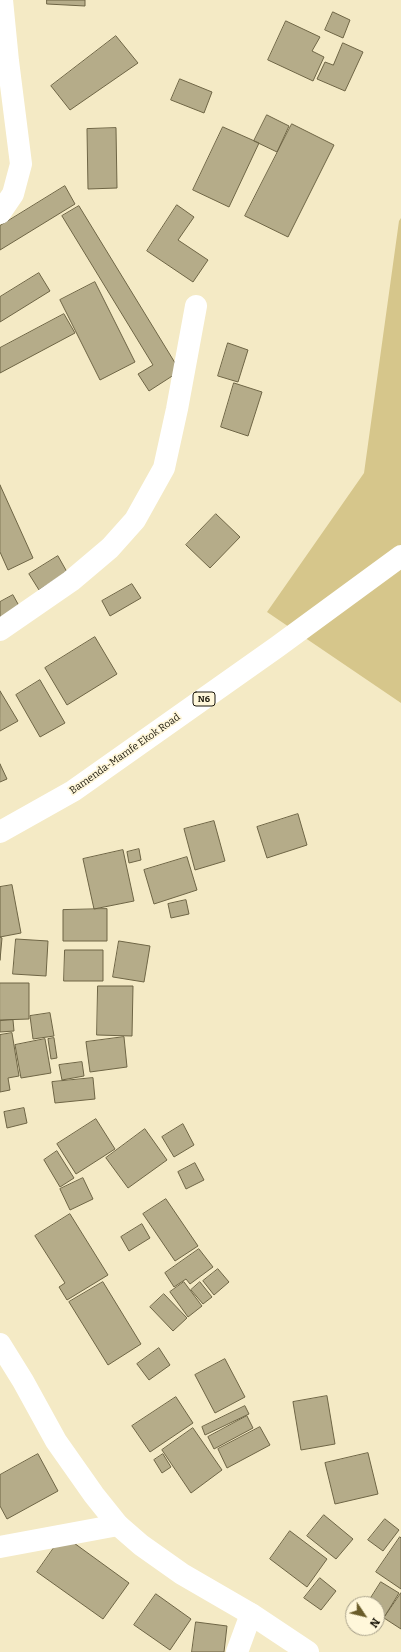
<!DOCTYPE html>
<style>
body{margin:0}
#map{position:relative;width:401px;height:1652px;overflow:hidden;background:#f4eac5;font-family:Bitter,serif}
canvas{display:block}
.north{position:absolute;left:345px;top:1596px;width:40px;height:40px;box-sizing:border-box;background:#fff7da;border:1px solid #a49d87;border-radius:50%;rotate:125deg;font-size:11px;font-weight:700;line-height:16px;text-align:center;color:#1b170a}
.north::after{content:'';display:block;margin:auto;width:14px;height:18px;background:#6a5c29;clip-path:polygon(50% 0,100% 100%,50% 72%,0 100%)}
</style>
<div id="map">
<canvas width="401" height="1652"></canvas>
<div class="north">N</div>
</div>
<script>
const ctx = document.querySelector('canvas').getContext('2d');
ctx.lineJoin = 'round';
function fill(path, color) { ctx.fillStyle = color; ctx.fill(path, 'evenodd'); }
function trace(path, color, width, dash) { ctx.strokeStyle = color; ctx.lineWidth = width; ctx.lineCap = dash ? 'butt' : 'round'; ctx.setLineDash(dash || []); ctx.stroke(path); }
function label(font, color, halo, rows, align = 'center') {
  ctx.font = font + ' Bitter,serif'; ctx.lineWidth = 3.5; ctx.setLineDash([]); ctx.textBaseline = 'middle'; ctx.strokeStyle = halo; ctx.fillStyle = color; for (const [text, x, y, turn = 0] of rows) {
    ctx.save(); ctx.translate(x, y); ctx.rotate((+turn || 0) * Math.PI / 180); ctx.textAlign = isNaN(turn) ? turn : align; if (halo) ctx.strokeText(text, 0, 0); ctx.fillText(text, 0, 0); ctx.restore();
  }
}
fill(new Path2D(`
 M401,218V703L267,612L364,473L399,221Z`), '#d6c68b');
const building = new Path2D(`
 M47,0H85V6L47,4Z
 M333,12L350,20L343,38L325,30Z
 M286,21L320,37L312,51L324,57L313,81L268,60Z
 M116,36L138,63L70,110L51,86Z
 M343,43L363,52L345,91L317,79L325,62L333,65Z
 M180,79L212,92L204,113L171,100Z
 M267,115L289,126L277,152L254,141Z
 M292,124L334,145L288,237L245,216Z
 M223,127L259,143L229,207L193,190Z
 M116,128L117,188L88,189L87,129Z
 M65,186L75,204L0,250V226Z
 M177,205L194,217L178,240L208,260L193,282L147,251Z
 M79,206L180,371L149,391L138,374L153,365L62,216Z
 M39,273L50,291L0,322V297Z
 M95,282L135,362L100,380L60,300Z
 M64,314L75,333L0,373V348Z
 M228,343L248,350L238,382L218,376Z
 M234,383L262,392L248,436L221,427Z
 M0,485L33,558L8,570L0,552Z
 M216,514L240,537L210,568L186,545Z
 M58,556L67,572L39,590L29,574Z
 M132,584L141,598L110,616L102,601Z
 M13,595L23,613L0,626V602Z
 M95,637L117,674L67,705L45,668Z
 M40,680L65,723L40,737L16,695Z
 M0,691L18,721L0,731Z
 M0,764L7,779L0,782Z
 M298,814L307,845L267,858L257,827Z
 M214,821L225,861L195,870L184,829Z
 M139,849L141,860L129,863L127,852Z
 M123,850L134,901L94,909L83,859Z
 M187,857L197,890L154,904L144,870Z
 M12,885L21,933L0,937V887Z
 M186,900L189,914L171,918L168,904Z
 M107,909V941H63V910Z
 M0,937L2,938L0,960Z
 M16,939L48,941L46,976L13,974Z
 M119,941L150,946L144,982L113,977Z
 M65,950H103V981H64Z
 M0,983H29V1019L0,1020Z
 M98,986H133L132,1036L97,1035Z
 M50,1013L54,1036L33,1039L30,1016Z
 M13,1020L14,1031L0,1032V1021Z
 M12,1033L19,1076L8,1078L10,1090L0,1092V1035Z
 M124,1037L127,1067L90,1072L86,1042Z
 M54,1038L57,1058L51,1059L48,1039Z
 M45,1039L51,1073L21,1078L15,1045Z
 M82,1062L84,1076L62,1080L59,1065Z
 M93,1078L95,1099L55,1103L52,1082Z
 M24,1108L27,1123L7,1128L4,1112Z
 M96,1119L115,1149L76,1174L57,1144Z
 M183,1124L194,1145L174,1157L162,1137Z
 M145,1129L167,1160L128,1188L106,1158Z
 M57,1151L74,1178L60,1187L44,1160Z
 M195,1163L204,1180L186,1189L178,1172Z
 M83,1178L93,1199L70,1210L60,1189Z
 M166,1199L198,1246L175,1261L143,1214Z
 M70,1214L108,1275L67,1300L59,1287L65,1283L35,1236Z
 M142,1224L150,1238L129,1251L121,1237Z
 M199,1249L213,1267L190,1284L186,1279L174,1287L165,1273Z
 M218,1269L229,1282L214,1295L203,1281Z
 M103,1282L141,1344L108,1365L69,1302Z
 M184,1282L202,1306L188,1317L170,1292Z
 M200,1282L212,1297L203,1304L191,1290Z
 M164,1294L187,1318L173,1331L150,1307Z
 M159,1348L170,1365L149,1380L137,1364Z
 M225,1359L245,1397L215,1413L195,1375Z
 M327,1396L335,1444L301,1450L293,1402Z
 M176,1397L193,1423L150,1452L132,1426Z
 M245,1406L249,1414L205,1435L202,1427Z
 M247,1416L253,1428L214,1449L208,1437Z
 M260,1427L270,1445L227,1468L218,1449Z
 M193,1428L222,1470L191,1493L162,1450Z
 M368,1453L378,1494L335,1504L325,1463Z
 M38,1454L58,1491L7,1519L0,1506V1475Z
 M163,1454L171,1467L162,1473L154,1460Z
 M324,1515L353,1539L336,1559L307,1536Z
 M385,1519L399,1530L383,1551L368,1540Z
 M290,1531L327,1559L307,1587L270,1559Z
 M63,1535L129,1583L103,1619L37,1572Z
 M400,1537L401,1538V1589L376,1572Z
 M320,1578L336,1591L321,1610L304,1598Z
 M381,1582L399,1593L377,1629L375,1628H377V1604H367Z
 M401,1593V1629L384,1618Z
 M156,1594L191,1619L170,1650L134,1625Z
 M196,1622L227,1626L224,1652H192Z`);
fill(building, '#b5ac89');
trace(building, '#6e6545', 1);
trace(new Path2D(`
 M0,213L13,194L21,164L8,61L2,0
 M0,630L71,581L110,548L135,520L164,468L177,409L196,306
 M0,1547L118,1525
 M237,1652L251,1614`), '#fff', 22);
trace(new Path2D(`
 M0,1344L23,1381L56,1441L94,1495L118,1525L141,1545L182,1574L251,1614L308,1652`), '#fff', 22);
trace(new Path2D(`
 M0,832L73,791L277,647L401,556`), '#fff', 22);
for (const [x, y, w] of [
 [204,699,22]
]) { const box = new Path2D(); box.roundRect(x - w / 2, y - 7, w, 14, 3); ctx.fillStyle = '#fff7da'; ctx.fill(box); trace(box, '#1b170a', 1); }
label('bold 9px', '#1b170a', null, [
 ["N6",204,699]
]);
label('10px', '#1b170a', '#fff7da', [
 ["Bamenda-Mamfe Ekok Road",125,754,-35]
]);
</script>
